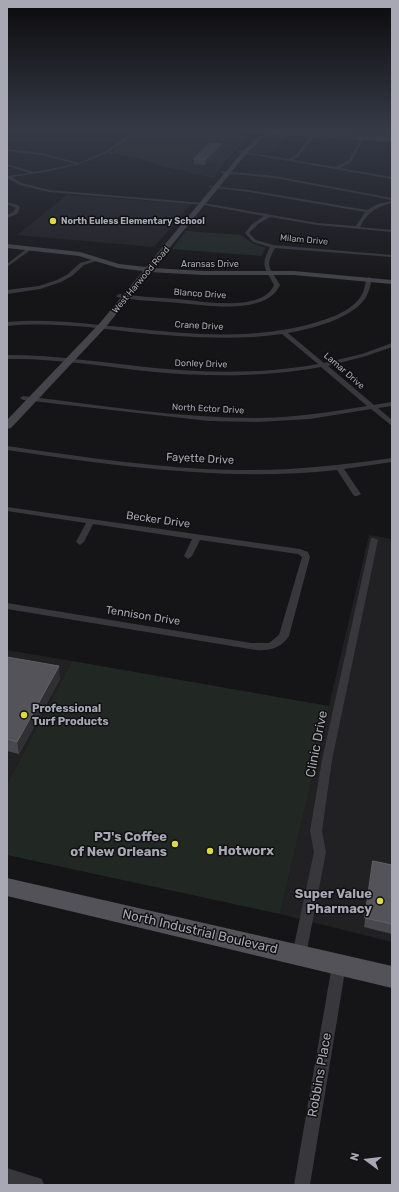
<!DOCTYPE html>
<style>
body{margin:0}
#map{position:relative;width:399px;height:1192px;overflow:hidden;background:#151416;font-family:Rubik,sans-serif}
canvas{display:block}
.frame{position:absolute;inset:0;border:8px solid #a8a8b4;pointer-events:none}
.north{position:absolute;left:347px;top:1140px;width:40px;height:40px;-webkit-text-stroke:3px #100f11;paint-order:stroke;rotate:285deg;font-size:11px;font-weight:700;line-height:16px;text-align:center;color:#a8a8b4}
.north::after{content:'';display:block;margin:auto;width:14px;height:18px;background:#a8a8b4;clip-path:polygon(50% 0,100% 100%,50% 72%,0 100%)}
</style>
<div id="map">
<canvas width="399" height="1192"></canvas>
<div class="frame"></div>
<div class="north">N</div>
</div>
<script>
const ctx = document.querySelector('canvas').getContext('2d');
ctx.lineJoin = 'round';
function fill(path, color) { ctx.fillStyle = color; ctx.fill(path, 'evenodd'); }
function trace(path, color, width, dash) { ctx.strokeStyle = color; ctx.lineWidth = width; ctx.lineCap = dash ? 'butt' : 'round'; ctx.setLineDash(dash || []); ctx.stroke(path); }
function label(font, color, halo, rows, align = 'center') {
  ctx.font = font + ' Rubik,sans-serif'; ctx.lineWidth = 3; ctx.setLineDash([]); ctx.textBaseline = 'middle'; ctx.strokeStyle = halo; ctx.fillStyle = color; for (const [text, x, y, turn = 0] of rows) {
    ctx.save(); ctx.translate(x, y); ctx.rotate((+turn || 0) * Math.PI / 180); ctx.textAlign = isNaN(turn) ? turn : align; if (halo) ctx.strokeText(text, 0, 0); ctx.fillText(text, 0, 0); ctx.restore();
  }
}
fill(new Path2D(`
 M144,129H186L240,132L250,135L231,155L192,153L172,149L173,147L124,144Z
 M285,129H385V130H392V138L292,132L285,130Z
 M276,134L288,135L275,150L261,154L250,152L263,139L269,136Z
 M185,160L223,163L214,178L175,169Z
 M67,195L191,204L154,247L17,235Z
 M369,535L392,539V942L280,914Z
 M7,650L72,661L7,784Z`), '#212023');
fill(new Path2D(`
 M124,144L174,147L173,149L194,150L192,153L231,155L223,163L185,160L175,169L136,158L109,153Z
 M186,231L241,235L252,243L266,248L261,256L172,249Z
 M72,661L329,706L280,914L7,855V784Z`), '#212824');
fill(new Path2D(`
 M137,129H141C102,164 61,170 12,177L22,183L49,190L204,203L317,223L356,226L365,212L249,192L208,187L210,186L249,190L367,210L378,204L392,201V203C376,207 368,212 360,227L392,230V232L317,225L270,217L258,224L249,233L256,240L273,245L392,255V257L275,248C264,267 270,267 280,285C266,316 206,305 179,303C158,301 137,301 117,297L116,296L119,294C138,296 158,298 177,299C201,301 262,313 274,285C265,267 260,267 270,247L253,242L245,233L252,224L264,216L204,205L49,192L20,185L7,178V176L30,173L7,166V164L34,172L75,164L42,155L7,151V149L42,153L79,163L107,151Z
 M312,134L315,135L298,157L293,160L336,167L349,160L362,137L364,138L351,162L340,168L392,177V179L237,152L239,151L289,159L296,155Z
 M222,171L275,176L392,198V200L275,178L221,173Z
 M7,202L18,205L20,208L17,214L7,218V215L13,212L16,208L7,204Z
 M29,247L33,248L7,267V264Z
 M97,258H99V260L84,265L72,276L61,282L40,289L7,294V290L39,286L57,280L68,274L80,263Z
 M369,277L372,279C370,286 369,294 364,300C350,319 311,329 288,333L324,363L362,354L392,343V347L366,356L328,366L374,405L392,402V406L378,408L392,420V426L371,409L310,419L257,422L209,421L23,400L20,398L23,396C100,405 178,418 255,418C293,418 330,412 367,406L321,367C267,377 211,377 155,372C106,367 57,358 7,359V355C57,355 105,363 155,368C209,373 264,374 318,364L282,334C232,341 182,337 131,332C90,327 49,322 7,326V322C49,318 89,324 131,328C193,335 254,340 314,323C330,318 349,312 359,299C364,293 365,286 366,279Z
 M7,446C84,457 161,469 238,470C290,471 341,465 392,458V462L344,469L361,494L357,496H354L337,470C226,482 117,466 7,450Z
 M7,507L300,549L308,552L310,557L289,636C281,648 270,651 256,650L7,609V603L251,643H269L279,635L302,557L298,554L200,540L192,556L188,559L184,556L192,539L93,524L84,542L80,545L76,542L86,523L7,511Z
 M371,538H374L378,540L332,760L322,831L326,852L306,955L304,959L299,961L294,959L292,955L314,852L310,831L322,760Z
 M339,959L344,961L346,965L310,1185H294L332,965L334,961Z
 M7,1168L42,1179L44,1185L7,1184Z`), '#38383c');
fill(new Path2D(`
 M210,129L269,131L274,129H279L276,131L392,138V142L271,134L262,139L247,153L153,268L203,271H294L392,280V284L294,275H203L150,272L105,328L11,428L7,429V420L99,324L143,271L118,268L79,256L7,248V244L80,252L119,264L146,267L243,151L258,137L264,134L212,130Z`), '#44444a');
fill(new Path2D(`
 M7,878L392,966V988L7,896Z`), '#535259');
fill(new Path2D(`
 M88,129H113L111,130Z
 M221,144V149L205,165L194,164V159Z
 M7,657L60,679L19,754L7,751Z
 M373,861L392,865V934L364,927Z`), '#49484e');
fill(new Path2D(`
 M221,144V149L205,165V160Z
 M59,666L60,679L19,754L17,742Z`), '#302f33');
const building = new Path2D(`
 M210,143L221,144L205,160L194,159Z
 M7,657L59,666L17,742L7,739Z
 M373,861L392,865V924L365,918Z`);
fill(building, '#535359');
trace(building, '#616067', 1);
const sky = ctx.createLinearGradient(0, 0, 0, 296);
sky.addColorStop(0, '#0c0b0c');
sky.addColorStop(0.44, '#353a47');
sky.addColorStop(1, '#353a4700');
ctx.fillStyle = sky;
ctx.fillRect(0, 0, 399, 296);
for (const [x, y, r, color] of [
 [53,221,4,"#ddd845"],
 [24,715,4,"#ddd845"],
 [175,844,4,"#ddd845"],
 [210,851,4,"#ddd845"],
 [380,901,4,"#ddd845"]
]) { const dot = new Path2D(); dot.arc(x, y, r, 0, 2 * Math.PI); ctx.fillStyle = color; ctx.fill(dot); trace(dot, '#100f11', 1.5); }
label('bold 9px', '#a8a8b4', '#100f11', [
 ["North Euless Elementary School",61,221]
], 'left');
label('9px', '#a8a8b4', '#100f11', [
 ["Milam Drive",304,240,5],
 ["Aransas Drive",210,264],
 ["West Harwood Road",141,280,-50],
 ["Blanco Drive",200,294,4],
 ["Crane Drive",199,326,3],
 ["Donley Drive",201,364,2],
 ["Lamar Drive",344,371,41],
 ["North Ector Drive",208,409,3]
]);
label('11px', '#a8a8b4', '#100f11', [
 ["Fayette Drive",200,459,3],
 ["Becker Drive",158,520,8],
 ["Tennison Drive",143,616,9]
]);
label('bold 11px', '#a8a8b4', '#100f11', [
 ["Professional",32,709],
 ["Turf Products",32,722]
], 'left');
label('13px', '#a8a8b4', '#100f11', [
 ["Clinic Drive",317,744,-79],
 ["North Industrial Boulevard",200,932,13],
 ["Robbins Place",320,1075,-80]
]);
label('bold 13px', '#a8a8b4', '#100f11', [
 ["PJ's Coffee",167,837],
 ["of New Orleans",167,852],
 ["Hotworx",218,851,"left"],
 ["Super Value",372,894],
 ["Pharmacy",372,909]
], 'right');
</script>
